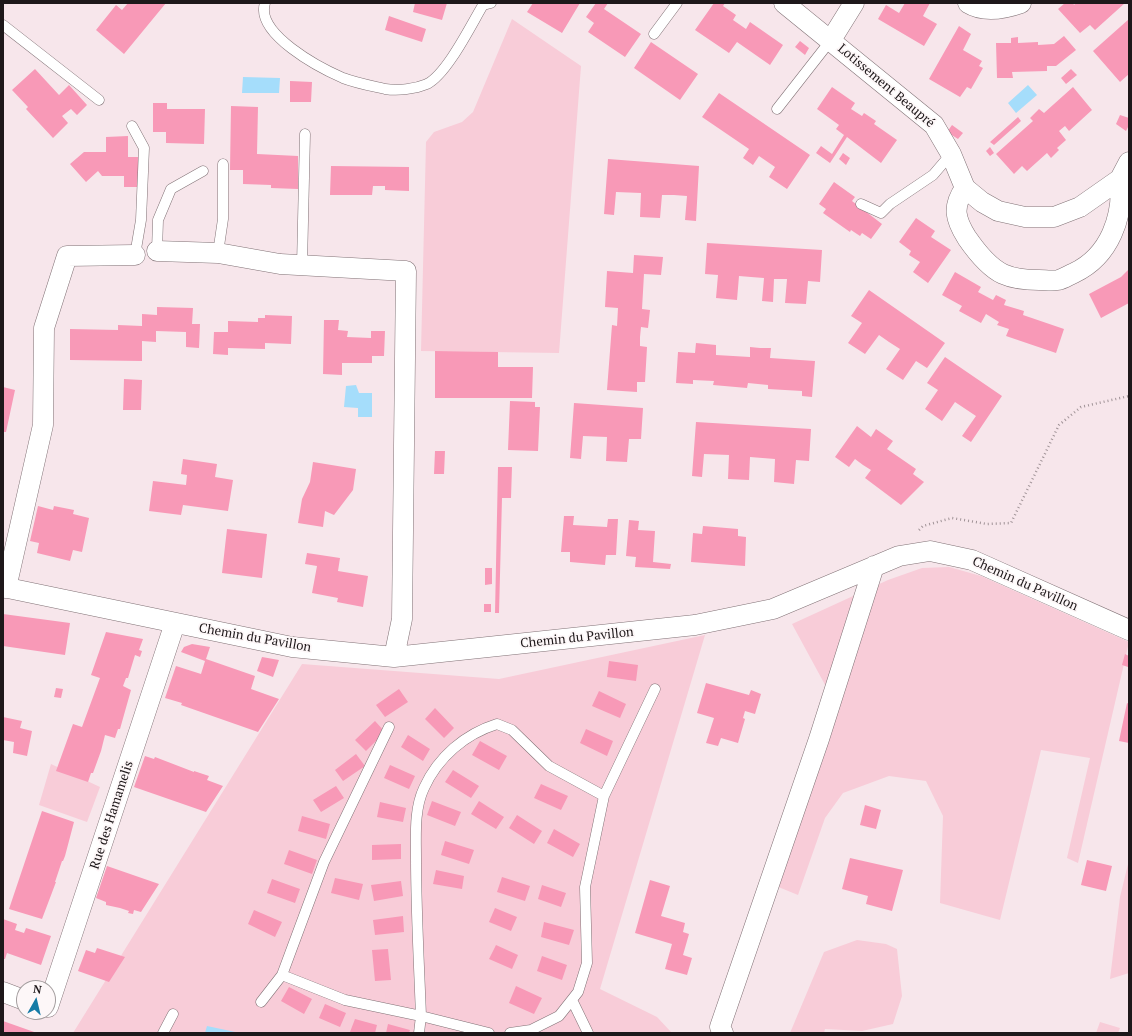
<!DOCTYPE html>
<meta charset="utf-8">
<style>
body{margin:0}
#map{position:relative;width:1132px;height:1036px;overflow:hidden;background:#f7e6eb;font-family:"PT Serif",serif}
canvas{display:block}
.frame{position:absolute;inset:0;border:4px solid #1e181a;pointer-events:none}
.north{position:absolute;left:16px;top:980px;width:40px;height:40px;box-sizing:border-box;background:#fdf7f8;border:1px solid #a49e9f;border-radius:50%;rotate:8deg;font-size:11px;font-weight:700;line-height:16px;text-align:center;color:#1e181a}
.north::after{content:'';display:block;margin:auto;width:14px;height:18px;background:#157ba6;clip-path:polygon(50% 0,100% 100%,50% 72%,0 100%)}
</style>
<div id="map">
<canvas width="1132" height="1036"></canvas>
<div class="frame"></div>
<div class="north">N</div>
</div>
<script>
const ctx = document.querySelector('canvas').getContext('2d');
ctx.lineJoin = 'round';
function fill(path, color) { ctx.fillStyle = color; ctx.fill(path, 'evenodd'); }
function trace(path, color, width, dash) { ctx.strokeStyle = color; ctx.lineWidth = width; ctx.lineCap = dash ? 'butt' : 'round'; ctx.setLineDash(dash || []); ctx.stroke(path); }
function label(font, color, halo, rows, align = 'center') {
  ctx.font = font + ' "PT Serif",serif'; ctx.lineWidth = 3.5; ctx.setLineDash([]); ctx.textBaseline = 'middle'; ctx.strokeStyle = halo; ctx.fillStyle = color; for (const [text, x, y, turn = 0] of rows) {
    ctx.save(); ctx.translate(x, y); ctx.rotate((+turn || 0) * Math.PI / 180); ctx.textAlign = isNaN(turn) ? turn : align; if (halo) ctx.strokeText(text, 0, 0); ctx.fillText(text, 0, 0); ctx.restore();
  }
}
fill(new Path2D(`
 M512,19L581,66L559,353L421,351L426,142L434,132L462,122L473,112Z
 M949,567L981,576L1129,642L1078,863L1067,858L1090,758L1041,750L1000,920L940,903L943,816L926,781L889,776L843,793L825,818L798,895L776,886L836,705L792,624L888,580L922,568Z
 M705,635L600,989L657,1017L672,1033H73L302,664L499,679Z
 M51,764L100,787L87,822L39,805Z
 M1129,860V973L1110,979L1120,897Z
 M857,940L886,944L897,949L902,996L893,1024L862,1031L825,1029L824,1033H790L824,952Z
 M1100,1022L1120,1028L1118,1033H1096Z`), '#f8ccd8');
fill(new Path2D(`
 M243,77L280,78L279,93H242Z
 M1028,85L1037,95L1016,113L1008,103Z
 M356,385L359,393H372V417H358V408L344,407L346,386Z
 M207,1026L240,1033H205Z`), '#a5ddfb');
fill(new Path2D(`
 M128,3H166L124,54L96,30L116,5L122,10Z
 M415,3H447L442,20L413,12Z
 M533,3H580L562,33L527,12Z
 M596,3H608L604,9L641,34L625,57L588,32L594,23L586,17Z
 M714,3H725L723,6L736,15L733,20L746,29L750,22L783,45L770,65L737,42L729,53L695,30Z
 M905,3H930L923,16L937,24L924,46L878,19L886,5L899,13Z
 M1065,3H1073L1074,5L1076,3H1125L1095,30L1090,25L1080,33L1058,9Z
 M389,16L426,29L422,42L385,30Z
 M1129,19V74L1120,82L1093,51Z
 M959,26L971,34L963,50L982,61L979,66L983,68L971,89L967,87L960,97L929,79Z
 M1064,36L1076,50L1056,66H1047V71L1012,72L1013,78H997L996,43H1011V38L1018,37V43L1038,42V45L1054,44Z
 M800,41L809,48L805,55L795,47Z
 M651,42L698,74L680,100L634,68Z
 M35,69L59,95L69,85L87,105L77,115L71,109L62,116L68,123L53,138L26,109L28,107L12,90Z
 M1071,69L1077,75L1066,84L1061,78Z
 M290,81L312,82L311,102H290Z
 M832,87L855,103L851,109L862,116L864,113L876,121L874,124L897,140L881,163L847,137L830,163L816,153L821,146L832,154L844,135L836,129L839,125L817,109Z
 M1073,87L1092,110L1069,131L1065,126L1059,131L1066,140L1057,148L1059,150L1051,158L1047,153L1027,171L1022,166L1014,174L996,154L1033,121L1030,118L1039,109L1044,113Z
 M719,93L810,155L787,189L769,177L775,167L759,156L753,165L743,158L749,149L702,117Z
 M153,103H167V109H205L204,144L166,143V132H153Z
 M231,106L258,107L257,154L298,156V189L271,188V185L243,184V170H230Z
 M1120,115L1129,118V125L1126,131L1116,124Z
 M1018,117L1021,121L994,145L990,142Z
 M952,125L963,133L958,139L947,132Z
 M128,136V157H138V187H124V176H102L98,171L86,182L70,164L84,152H106V137Z
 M990,147L994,153L990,156L986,151Z
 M843,153L850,158L846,165L839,159Z
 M608,159L699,166L696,221L685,220L687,196L674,195H662L660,218L640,217L641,193L616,192L614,215L604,214Z
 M331,166L409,167V191L385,190V186H373L372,195H330Z
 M834,182L855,197L852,201L882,224L871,239L862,233L860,236L851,230L850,232L823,213L826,209L819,204Z
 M916,218L935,231L931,237L951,250L928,283L913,272L920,262L909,255L911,251L899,242Z
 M707,243L822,250L820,282L808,281L806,304L785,303L787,279H774L773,302L762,301L764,278L751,277L739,276L737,300L716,298L718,275L705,274Z
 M634,255L663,257L661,275L644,274L642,309L650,310L648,328L641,327L640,337V346L647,347L645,382H637V392L607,390L612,325L617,326L618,308L605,307L607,271L633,273Z
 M1129,269V303L1101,318L1089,294L1121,277Z
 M955,272L981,287L978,292L993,300L996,295L1006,300L1004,305L1024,311L1023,315L1064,329L1056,353L1006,336L1009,329L997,325L999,322L986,314L981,323L959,311L962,306L942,295Z
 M869,290L945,343L927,368L916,361L903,380L886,369L900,349L889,342L879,335L865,354L848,343L862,323L851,316Z
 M157,307L193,308L192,324H200L199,348L186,347V332L156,331V342L142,341V361L70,360V329L118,330V325L142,326V314L157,315Z
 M265,315L292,316L291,344L265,343V349L228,348V355L213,354L214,332H228V321L258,322V318H265Z
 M324,320H339L338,330L348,331L347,337L371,338V331H385L384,356H372V363H342V375L323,374Z
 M696,343L716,345V355L750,357V347L760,348H771L770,358L815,361L812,397L802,396V391L768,389V385L748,383L747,388L713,385L714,381L693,380V384L676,383L678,352L695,353Z
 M435,351L498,352V367H533L532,398H435Z
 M945,357L1002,396L971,442L962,436L976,416L955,402L942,421L925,409L938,390L927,383Z
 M124,379L142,380L141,410H123Z
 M3,387L15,390L6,432H3Z
 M510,401L535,402V407H540L538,451L508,450Z
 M574,403L643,408L641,439H629L627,462L606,461L607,437L583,436L581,459L570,458Z
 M696,422L811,429L809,461L796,460L794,484L774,482L775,459L750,457L749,480L728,479L729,455L704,454L702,477L692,476Z
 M857,426L871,437L876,429L893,441L887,449L916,469L913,474L924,482L901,505L865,478L871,470L863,465L855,459L849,467L835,457Z
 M435,451H445L444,474H434Z
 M183,459L217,464L215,477L233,480L228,511L183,505L181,515L149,511L153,481L186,485L187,475L181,474Z
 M313,462L356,469L353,490L334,515L325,511L323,527L298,523L302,499L310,482Z
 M498,467H512L511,498H502L499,613H495Z
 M38,506L53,510L54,506L74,510L73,514L89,518L82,552L73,550L70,561L37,553L39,543L30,541Z
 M564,516H574L573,525L607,527L608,519H618L616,555H606L605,565L570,562V552H561Z
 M629,520L639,521L638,530L655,531L653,562L671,564L670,569L635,567L636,557L626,556Z
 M703,526L738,529V536L746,537L745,566L691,562L693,533L702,534Z
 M227,529L267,534L262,578L222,573Z
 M307,553L340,558L338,571L368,576L363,607L337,602L338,598L312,593L317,566L305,564Z
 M485,568H492V584L485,585Z
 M484,604H491V612H484Z
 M3,614L70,623L65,655L3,646Z
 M106,632L143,639L139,650L142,651L140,657L135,655L128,678H126L123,686L131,690L120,729H118L115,738L105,735L101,751L93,773H91L88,782L56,771L73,724L82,727L100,678L91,675Z
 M192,644L210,647L206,659L255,676L251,689L279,699L258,732L181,705L182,703L165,698L176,666L201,674L205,661L181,652L184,647Z
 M1125,654L1129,656L1128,667L1122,665Z
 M262,657L279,660L273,677L257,671Z
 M609,661L638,665L636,681L607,677Z
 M706,683L749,695L751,690L761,694L755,714L745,711L743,718L745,719L738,743L721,738L718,746L706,743L714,718L697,713Z
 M56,688L63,689L61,698L54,697Z
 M399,689L408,702L385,717L376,705Z
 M599,691L626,704L620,718L592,706Z
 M1127,703L1129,704V743L1119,741Z
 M435,708L454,728L444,738L425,719Z
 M3,717L22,721L20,728L32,731L27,756L13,753L14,742L3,740Z
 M375,721L385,732L366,751L355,740Z
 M586,729L613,741L607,756L580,743Z
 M408,735L430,749L423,761L401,747Z
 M480,741L507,756L499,770L472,755Z
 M356,754L365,766L343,781L335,770Z
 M145,756L154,759L155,757L194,772V771L209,776L207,780L223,786L206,812L134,787Z
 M390,765L415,776L409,789L384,778Z
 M453,770L479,786L471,798L445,782Z
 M541,784L568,796L561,810L534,798Z
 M336,786L344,798L321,812L313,800Z
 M432,801L461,812L455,826L427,815Z
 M479,801L504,817L496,829L471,814Z
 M380,802L406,808L403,822L377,817Z
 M865,805L881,810L876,829L860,825Z
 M42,811L74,822L65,856L63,861H62L55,882H56L42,919L9,909Z
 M517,815L542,831L534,844L509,828Z
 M302,816L330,824L326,839L298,831Z
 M554,829L580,844L573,857L547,843Z
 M445,841L474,850L469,864L441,855Z
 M401,844V859L372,860V845Z
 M289,850L317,860L312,874L284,864Z
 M850,858L903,870L892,911L866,904L868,896L842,889Z
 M1087,860L1112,866L1106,891L1081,885Z
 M107,866L159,884L141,912L134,910L133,914L128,913L129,911L120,908L106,905V902L96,898Z
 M436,870L464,876L462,889L433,884Z
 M502,877L530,886L525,901L497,892Z
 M335,878L363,884L359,900L331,893Z
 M272,879L300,889L295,903L267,893Z
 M650,880L670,886L661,916L685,923L683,932L689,934L683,955L692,958L687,975L665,969L672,944L635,933Z
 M401,881L403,896L374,901L371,885Z
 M542,885L566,893L561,907L538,899Z
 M495,908L517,917L511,931L489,922Z
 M254,910L282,922L275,937L248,924Z
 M403,916L404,932L375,935L373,920Z
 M3,919L17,924L15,930L24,933L26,928L51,936L41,965L7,953L5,959H3Z
 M544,922L574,930L569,945L541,937Z
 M496,945L518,955L512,969L489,959Z
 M97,948L125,957L109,982L78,971L86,950L95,953Z
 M388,949L391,980L375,981L372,950Z
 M542,956L567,965L562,980L537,971Z
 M516,986L542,998L534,1014L509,1003Z
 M289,987L312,999L304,1014L281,1001Z
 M325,1004L346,1013L340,1027L319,1018Z
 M355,1019L377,1025L375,1033L350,1032Z
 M3,1021L37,1033H3Z
 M388,1024L410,1030L409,1033H386Z`), '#f899b7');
const service = new Path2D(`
 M265,3C255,34 320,68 343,78C356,83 372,86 385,89C398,91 415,89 427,84C447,74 471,25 483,5L491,3
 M3,25L99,100
 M654,34L677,3
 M777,109L831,40
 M132,126L144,148L141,220L135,255
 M861,204L881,213L890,204L933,175L951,154
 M157,251L158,220L171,189L203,171
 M218,253L223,219V164
 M302,265L305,134
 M282,975L345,1000L421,1016L489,1033
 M572,1000L588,1033
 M261,1002L282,975L324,862L389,727
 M163,1033L173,1014
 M419,1033L421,1016C419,963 416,910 416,857C416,835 414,809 424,788C438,757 465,734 497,724L512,730L549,766L604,796
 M510,1033L531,1030L559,1016L578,992L587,963L585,887L604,796L655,689`);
const minor = new Path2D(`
 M784,3L934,125L951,154L965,188L982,202L998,211L1025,217H1054L1080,207L1120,179L1129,162
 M968,3C984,13 1004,9 1021,3
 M831,40L854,3
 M965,188C952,207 955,219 967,238C976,251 988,267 1003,274C1014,279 1028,280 1039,280C1045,280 1052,281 1058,280C1063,279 1069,275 1074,273C1110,256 1124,216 1120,179
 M157,251L218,253L280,264L406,271L402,619L394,657
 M3,587L292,647L394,657L695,625L773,609L899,556L930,551L972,560L1129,630
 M6,588L43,425L44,328L67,256L135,255
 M3,992L24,1000
 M48,1007L175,623
 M723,1033L720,1027L819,739L874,566`);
trace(service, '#817276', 11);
trace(minor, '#817276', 21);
trace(new Path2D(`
 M919,530L923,526L952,518L987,524L1011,523L1059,425L1081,407L1129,396`), '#a09397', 2.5, [1, 3]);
trace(service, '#fff', 10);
trace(minor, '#fff', 20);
label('13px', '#1e181a', '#fdf7f8', [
 ["Lotissement Beaupré",886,86,40],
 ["Chemin du Pavillon",1025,584,24],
 ["Chemin du Pavillon",255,638,10],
 ["Chemin du Pavillon",577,638,-6],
 ["Rue des Hamamelis",112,815,-72]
]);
</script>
